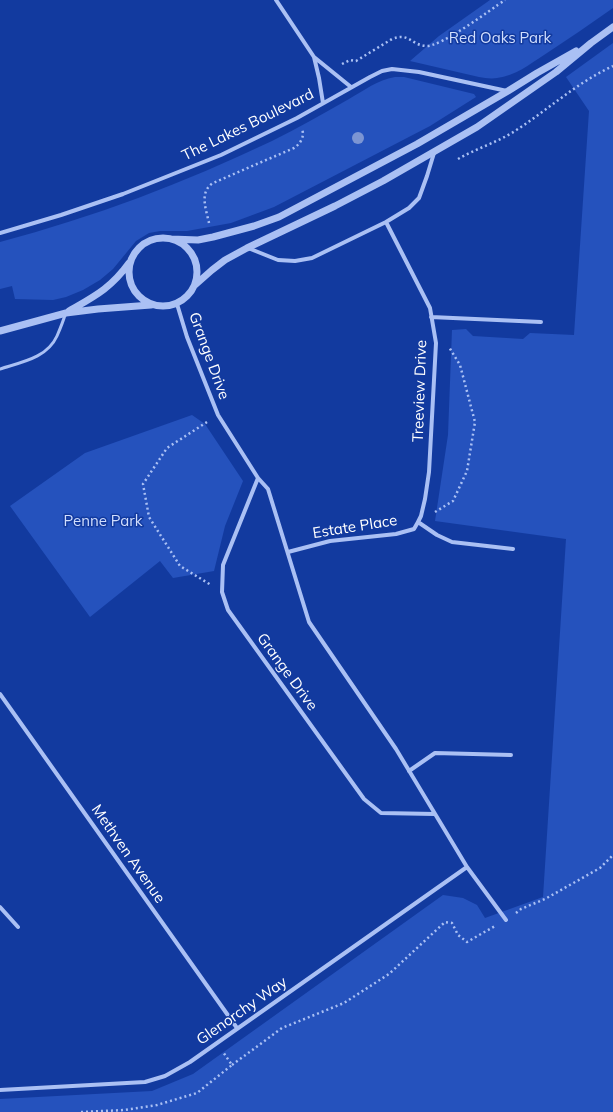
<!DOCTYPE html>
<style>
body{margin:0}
canvas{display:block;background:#123a9f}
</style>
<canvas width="613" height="1112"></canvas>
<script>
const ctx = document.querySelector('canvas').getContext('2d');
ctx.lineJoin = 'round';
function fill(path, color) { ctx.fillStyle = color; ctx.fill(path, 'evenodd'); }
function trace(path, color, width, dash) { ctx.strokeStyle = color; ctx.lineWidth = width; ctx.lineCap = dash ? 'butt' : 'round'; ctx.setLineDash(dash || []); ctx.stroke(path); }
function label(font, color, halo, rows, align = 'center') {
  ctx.font = font + ' Mulish,sans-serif'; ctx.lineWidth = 3; ctx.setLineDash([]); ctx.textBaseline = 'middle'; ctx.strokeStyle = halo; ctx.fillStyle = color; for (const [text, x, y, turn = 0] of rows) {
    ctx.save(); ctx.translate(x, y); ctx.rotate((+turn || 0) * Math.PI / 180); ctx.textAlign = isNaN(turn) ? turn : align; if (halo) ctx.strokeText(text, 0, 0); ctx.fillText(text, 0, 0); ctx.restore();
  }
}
fill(new Path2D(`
 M490,0H613V8C590,24 567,40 544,55C530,64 515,76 497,78C491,79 485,78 479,77L410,61L439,36Z
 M613,43V1112H0V1099L152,1091L193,1074L443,895L463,898L477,905L485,918L543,897L566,539L435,521L448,435L452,330L466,329L473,336L523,339L530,333L574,335L589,111L566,77Z
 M395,77H404L474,94L476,97L430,126L274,207L231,223L187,231H160L149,233L136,241L113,269L100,280L83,290L66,297L53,300L15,299L12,286L0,289V242C94,217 184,183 272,141C298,128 324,113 349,99C365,90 377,80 395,77Z
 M192,415L205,424L243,481L225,526L214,571L173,578L160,561L90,617L10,506L85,453Z`), '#2552bd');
trace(new Path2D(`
 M342,64L350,60L356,61L392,39C409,32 411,45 426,46C441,47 490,10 505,0
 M458,159C477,148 499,142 518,129C550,108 578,82 613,66
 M209,223C206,209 199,192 213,183L294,148C300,144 305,137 302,129
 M207,422L167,448L143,484L149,517L180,566L211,585
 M435,512L453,501L467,471L475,422L460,365L449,347
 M516,913L521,909L545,899L600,868L613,855
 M232,1065L282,1028L344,1003L389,974L445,922L452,923L458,935L467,942L495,926
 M81,1112L125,1110L157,1105L197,1093L232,1065L223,1052`), '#aac0f4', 2.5, [2, 3]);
trace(new Path2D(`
 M0,369C22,362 47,358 57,336C60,329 63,322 65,315`), '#aac0f4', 3);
trace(new Path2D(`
 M276,0L314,57L351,87
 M314,57L319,78L323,103
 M386,222L430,308L436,343L429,472L425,499L421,516L418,522
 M0,233L61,215L123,194L221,155L297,118L370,77L382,71L392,69L419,72L507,91
 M248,248L278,260L295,261L312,258L386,222L409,208L419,198L427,176L434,153
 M177,304L187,337L218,415L258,478L268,489L309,622L396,749L467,867L506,920
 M431,317L541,322
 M258,478L223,565L222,592L228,610L364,799L381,813L435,814
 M288,552L330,541L396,534L414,529L418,522L437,535L452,542L513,549
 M0,694L237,1028
 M409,771L435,753L511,755
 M0,907L18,927
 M0,1090L145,1082L165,1076L190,1062L467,867`), '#aac0f4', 4);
trace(new Path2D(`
 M129 272a34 34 0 1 1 68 0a34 34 0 1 1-68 0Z
 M171,239L198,240L213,237L254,226L279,217L417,144L508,91L537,73L576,51
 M195,285L212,270L225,260L247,248L335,206L383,181L477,127L556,72L591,43L613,27
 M69,311C95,296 111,288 129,263
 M0,331L66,313L98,309L151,305`), '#aac0f4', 7);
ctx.fillStyle = '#7c95d3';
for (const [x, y] of [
 [358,138]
]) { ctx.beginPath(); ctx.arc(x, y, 6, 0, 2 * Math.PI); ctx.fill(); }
label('15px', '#d2dffe', '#123a9f', [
 ["Red Oaks Park",500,38],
 ["Penne Park",103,521]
]);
label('15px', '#fff', '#123a9f', [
 ["The Lakes Boulevard",248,125,-26],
 ["Grange Drive",209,356,70],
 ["Treeview Drive",420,391,-88],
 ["Estate Place",355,527,-9],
 ["Grange Drive",287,672,54],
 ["Methven Avenue",128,854,55],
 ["Glenorchy Way",242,1011,-35]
]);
</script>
